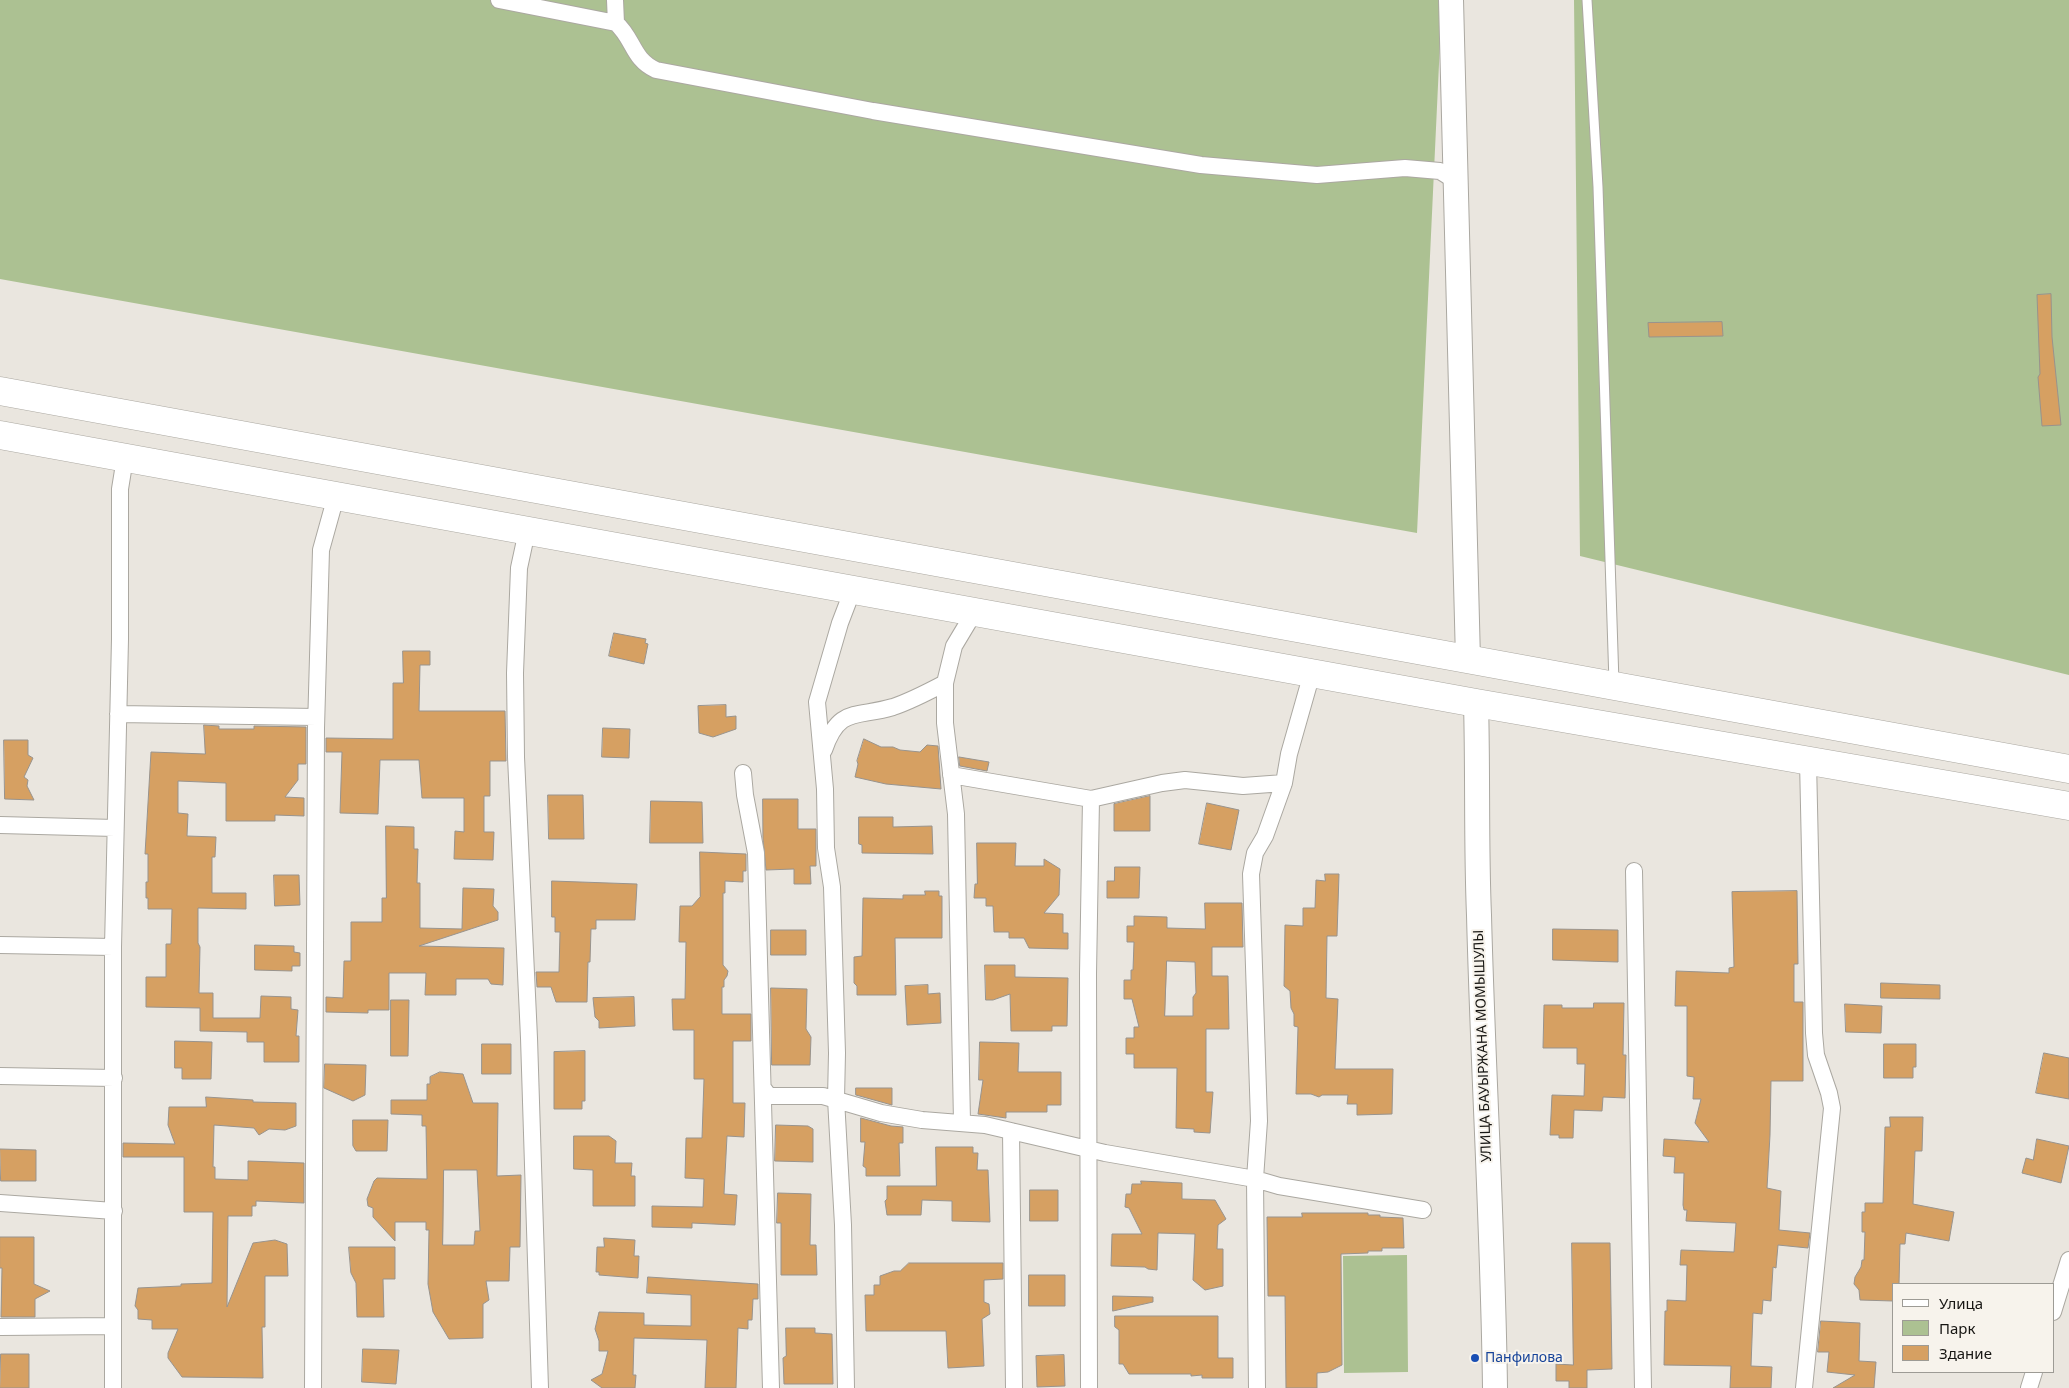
<!DOCTYPE html>
<meta charset="utf-8">
<style>
body{margin:0}
#map{position:relative;width:2069px;height:1388px;overflow:hidden;background:#eae6df;font-family:"Noto Sans",sans-serif}
canvas{display:block}
.legend{position:absolute;left:1892px;top:1283px;width:162px;height:90px;box-sizing:border-box;background:#f7f3ec;border:1px solid #9d9b95;margin:0;padding:6px 9px;list-style:none;font-size:15px;color:#171613}
.legend li{display:flex;align-items:center;gap:10px;height:25px}
.legend b{width:25px;border:1px solid #9d9b95}
</style>
<div id="map">
<canvas width="2069" height="1388"></canvas>
<ul class="legend">
<li><b style="height:6px;background:#fff"></b>Улица</li>
<li><b style="height:14px;background:#acc192"></b>Парк</li>
<li><b style="height:14px;background:#d6a062"></b>Здание</li>
</ul>
</div>
<script>
const ctx = document.querySelector('canvas').getContext('2d');
ctx.lineJoin = 'round';
function fill(path, color) { ctx.fillStyle = color; ctx.fill(path, 'evenodd'); }
function trace(path, color, width, dash) { ctx.strokeStyle = color; ctx.lineWidth = width; ctx.lineCap = dash ? 'butt' : 'round'; ctx.setLineDash(dash || []); ctx.stroke(path); }
function label(font, color, halo, rows, align = 'center') {
  ctx.font = font + ' "Noto Sans",sans-serif'; ctx.lineWidth = 4; ctx.setLineDash([]); ctx.textBaseline = 'middle'; ctx.strokeStyle = halo; ctx.fillStyle = color; for (const [text, x, y, turn = 0] of rows) {
    ctx.save(); ctx.translate(x, y); ctx.rotate((+turn || 0) * Math.PI / 180); ctx.textAlign = isNaN(turn) ? turn : align; if (halo) ctx.strokeText(text, 0, 0); ctx.fillText(text, 0, 0); ctx.restore();
  }
}
fill(new Path2D(`
 M0,0H1442L1417,533L0,279Z
 M1574,0H2069V675L1580,556Z
 M1407,1255L1408,1372L1344,1373L1343,1256Z`), '#acc192');
const building = new Path2D(`
 M2051,294L2052,337L2061,425L2042,426L2038,377L2040,374L2037,295Z
 M1722,322L1723,336L1649,337L1648,323Z
 M614,633L646,639L645,643L648,644L644,664L609,656Z
 M403,651H430V665H420L419,711H505L506,761H490V796H484V832H494L493,860L454,859L455,831L464,832V798H422L419,760H380L378,814L340,813L342,752H326V738L393,739V683H403Z
 M726,705V717L736,716V729L713,737L699,733L698,706Z
 M204,725L219,726V729H254V726L306,727V764H298V780L285,797L304,798V816L275,815V821H226V783L178,781V813L188,814L187,836L216,837L215,857H212V893H246V909L198,908V943L200,947L199,993H213V1018H260L261,996L291,997V1009L298,1010L296,1036H299V1062H264V1042H247V1032L200,1031V1008L146,1007V977H166V944H171L172,909H148V898H146V882H148V854H145L151,752L205,754Z
 M603,728L630,729L629,758L602,757Z
 M864,739L881,747H893L900,750L920,752L927,745L938,746L941,789L886,784L855,777L858,764L857,761Z
 M4,740H28V755L33,758L24,777L28,780L27,786L34,800L5,799Z
 M959,757L989,762L987,771L960,766Z
 M548,795H583L584,839H549Z
 M1150,796V831H1114V804Z
 M763,799H798V829H816V866H810L811,884H794V869L766,870L763,839Z
 M651,801L702,802L703,843H650Z
 M1207,803L1239,810L1231,850L1199,844Z
 M859,817H893V827L932,826L933,854L862,853V845L859,844Z
 M386,826L414,827V849H418L417,883H420V928L462,929L463,888L494,889L493,906L498,912V920L419,946L504,948L503,985L491,984L488,979H456V995H425L426,973H389V1010H368V1013L326,1012V997L343,998L344,961H351V922H382V898H386Z
 M977,843H1016L1015,866H1044V859L1060,869L1059,895L1044,913L1063,914V933H1068V949L1029,948L1024,938H1009V932H994L993,906H986V898H974L975,884H977Z
 M700,852L746,854V871H743V882L725,881V893H723V965L728,971L727,976L724,980V987H722V1014H751V1041H733V1103H745L744,1137L727,1136L724,1194L737,1195L735,1225L692,1223V1228L652,1227V1206L703,1207L704,1179L685,1178L686,1138H702L704,1079H694V1030H673L672,999H685L686,942H679L680,906H692L700,897Z
 M1115,867H1140L1139,898H1107V881H1114Z
 M1325,874H1339L1337,936H1327L1326,998L1338,999L1335,1069H1393L1392,1114L1357,1115V1104H1347L1348,1095H1322L1319,1097L1311,1094H1296L1298,1027L1294,1026V1014L1291,1008L1290,991L1284,986L1285,925L1303,926V908H1315L1316,880L1325,881Z
 M274,875H299L300,905L275,906Z
 M552,881L637,884L635,920H596V929H591L590,962H588L587,1002H556L551,987H537L536,972H559L560,932H555V917H552Z
 M925,891H939V896H942V938H895L896,995H857V986L854,983V957L862,956L863,898L903,899V895H925Z
 M1797,891L1798,964H1794V1002H1803V1081H1771L1770,1135L1767,1188L1781,1191L1779,1230L1810,1233L1808,1248L1778,1245L1776,1268L1773,1267L1771,1301L1763,1300L1762,1314L1753,1313L1751,1366L1772,1367L1771,1388H1730L1731,1366L1664,1365L1665,1311H1667V1300L1686,1301L1687,1265H1680L1681,1250L1734,1252L1736,1223L1686,1221L1687,1210H1684L1683,1205L1684,1173H1674L1675,1157L1663,1156L1664,1139L1709,1142L1695,1123L1701,1099H1693L1694,1077L1687,1076V1006H1675L1676,971L1729,973V968L1734,967L1732,892Z
 M1205,903H1242L1243,947H1212V976H1228L1229,1029H1206V1092H1213L1210,1133L1194,1132V1129L1176,1128L1177,1068H1134V1054H1126V1038H1134V1027H1139L1132,999H1124V980H1131V970H1133L1134,942H1127V926H1134V916L1167,917V928L1205,929ZM1167,961L1195,962L1196,993L1193,997V1016H1165Z
 M1553,929L1618,930V962L1553,960Z
 M771,930H806V955H771Z
 M255,945L294,946V952L300,953V966H292V971L255,970Z
 M985,965H1015V977L1068,978L1067,1026H1052V1031H1011L1010,994L993,1000H986Z
 M1881,983L1940,985V999L1881,998Z
 M928,985V994L940,993L941,1023L907,1025L905,986Z
 M771,988L807,989L806,1029L811,1037L810,1065H772Z
 M634,997L635,1026L599,1028V1021L595,1017L593,998Z
 M391,1000H409L408,1056H391Z
 M1594,1003H1624L1623,1055H1626L1625,1098L1603,1097L1602,1111L1574,1110L1573,1138H1559V1135H1550L1552,1095L1584,1096L1585,1064H1577V1048H1543L1544,1005H1562V1008H1593Z
 M1845,1004L1882,1006L1881,1033L1846,1032Z
 M175,1041L212,1042L211,1079H182V1068H175Z
 M980,1042L1019,1043L1018,1072H1061V1105H1047V1112H1006V1118L978,1114L983,1080H979Z
 M482,1044H511V1074H482Z
 M1884,1044H1916V1067H1913V1078H1884Z
 M585,1051V1101H582V1109H554V1052Z
 M2044,1053L2069,1058V1099L2036,1093Z
 M325,1064L366,1065L365,1095L353,1101L324,1088Z
 M440,1072L463,1074L473,1103H498L497,1176L521,1175L520,1247H510L509,1281H486L489,1300L483,1304V1338L449,1339L433,1312L428,1284L429,1230H426V1222H395V1241L373,1217V1208L368,1206L367,1199L374,1181L377,1178L427,1179L426,1126H422V1115L391,1114V1100H427V1084H430V1077ZM444,1170H477L480,1231H475L474,1245H443Z
 M856,1088H892V1105L856,1095Z
 M206,1097L253,1100V1102L296,1103V1126L285,1130L269,1129L259,1135L254,1128L214,1125L213,1167H215V1179L248,1180V1161L304,1163V1203L256,1201V1206H252V1216H228L227,1307L253,1243L275,1240L287,1244L288,1276H265V1327H262L263,1378L182,1377L168,1358V1353L178,1329H152V1320L138,1319V1310L135,1306L138,1288L181,1286V1284L212,1283L213,1212H184V1157H123V1143L175,1144L168,1125L169,1107H206Z
 M1890,1117H1923L1922,1151H1915L1913,1204L1954,1212L1949,1241L1906,1233L1905,1244H1900L1899,1284H1893V1301L1860,1300L1859,1290L1854,1284L1855,1277L1861,1267L1862,1260H1864L1865,1232H1862V1212H1865V1203H1883L1885,1127H1890Z
 M861,1118L891,1126L903,1127V1143H899L900,1176H866V1168L863,1166L865,1142H861Z
 M353,1120H388L387,1151H356L353,1146Z
 M776,1125L808,1126L813,1129V1162L775,1161Z
 M574,1136H609L616,1141L615,1163H632L631,1176H635V1206H593V1170L574,1169Z
 M2037,1139L2069,1146L2061,1183L2022,1173L2026,1158L2033,1160Z
 M936,1147H973V1153H978L977,1170H988L990,1222L952,1221V1201L922,1200L921,1215H887L885,1201L887,1199V1186H936Z
 M0,1149L36,1150V1181H1Z
 M1141,1181L1182,1183V1199L1215,1200L1226,1219L1218,1225L1217,1249H1223V1286L1205,1290L1193,1280L1195,1234L1158,1233L1157,1270L1148,1269L1145,1267L1111,1266L1112,1234H1142L1129,1208L1125,1207L1126,1194H1131L1132,1184H1141Z
 M1030,1190H1058V1221H1030Z
 M778,1193L811,1194L810,1245H816L817,1275H781V1223H777Z
 M1302,1213H1368V1215H1380V1217L1403,1218L1404,1248H1382V1251H1368V1253L1341,1254L1342,1365L1328,1372L1317,1373V1388H1286L1285,1296H1268L1267,1217H1302Z
 M0,1237H34V1284L50,1291L35,1299V1317H1L2,1268H0Z
 M604,1238L635,1240L634,1256H639L638,1278L599,1275V1272H596L597,1247H604Z
 M1572,1243H1610L1612,1369L1587,1370V1388H1569V1381H1556V1364L1573,1365Z
 M349,1247H395V1279H383L384,1317H357L356,1283L351,1273Z
 M909,1263H1003V1279L984,1280V1302L989,1304L990,1314L982,1319L984,1366L948,1368L946,1331H866L865,1295H874V1285H880V1276L894,1271H900Z
 M1029,1275H1065V1306H1029Z
 M648,1277L758,1284V1299H753L752,1320H748V1329L738,1328L736,1388H705L707,1340L634,1338L633,1375H636L635,1388H602L591,1380L602,1374L608,1351H599V1341L595,1329L599,1312L644,1313V1325L691,1326V1295L647,1293Z
 M1113,1296L1153,1297V1302L1113,1311Z
 M1115,1316H1218V1358H1233V1378H1202V1375L1191,1376V1374H1129L1123,1364H1119V1330L1115,1327Z
 M1821,1321L1860,1323L1859,1361L1876,1362L1874,1388H1833L1855,1375L1827,1372L1829,1352H1818Z
 M786,1328H815V1333L832,1334L833,1384H784L783,1358L786,1356Z
 M363,1349L399,1350L396,1384L362,1382Z
 M1,1354H29V1388H0Z
 M1064,1355L1065,1386L1037,1387L1036,1356Z`);
fill(building, '#d6a062');
trace(building, '#98938d', 1);
const lane = new Path2D(`
 M1587,0L1598,187L1614,683`);
const street = new Path2D(`
 M499,0L616,23C634,39 632,59 656,70L873,111L1201,165L1317,175L1405,168L1440,171L1456,181
 M615,0L616,23
 M527,531L519,568L515,673L516,757L529,1038L540,1388
 M945,683V723L956,814L962,1122
 M118,714L316,717
 M824,750C839,706 856,718 893,707C911,701 928,692 945,683L954,646L975,611
 M743,773L745,795L756,853L771,1388
 M951,775L1091,799L1162,783L1185,780L1243,786L1284,783
 M0,825L115,828
 M1634,871L1643,1388
 M0,945L113,947
 M0,1076L114,1078
 M763,1088L769,1096H823L881,1113L922,1120L985,1125L1105,1153L1255,1179L1279,1186L1423,1210
 M1011,1131L1014,1388
 M0,1203L114,1211
 M2053,1312L2069,1260
 M0,1327L113,1326
 M113,1388V947L120,639V489L125,458
 M313,1388L316,728L321,550L336,496
 M846,1388L843,1225L836,1099L837,1053L832,887L826,848L825,789L817,702L840,623L853,589
 M1089,1388L1088,974L1091,799
 M1257,1388L1255,1179L1259,1121L1251,874L1255,853L1265,836L1284,783L1289,754L1312,673
 M1804,1388L1832,1108L1829,1093L1816,1055L1814,1033L1808,761
 M2029,1388L2034,1372`);
const secondary = new Path2D(`
 M1451,0L1468,660
 M1476,703C1478,774 1476,845 1479,915C1483,1073 1493,1230 1495,1388`);
const highway = new Path2D(`
 M0,391L2069,769
 M0,435L1476,703L2069,806`);
trace(lane, '#aba8a1', 11);
trace(street, '#aba8a1', 18);
trace(secondary, '#aba8a1', 26);
trace(highway, '#aba8a1', 29);
trace(lane, '#fff', 9);
trace(street, '#fff', 16);
trace(secondary, '#fff', 24);
trace(highway, '#fff', 28);
for (const [x, y, r, color] of [
 [1475,1358,5,"#1a4fb4"]
]) { const dot = new Path2D(); dot.arc(x, y, r, 0, 2 * Math.PI); ctx.fillStyle = color; ctx.fill(dot); trace(dot, '#f7f3ec', 2); }
label('14px', '#171613', '#f7f3ec', [
 ["УЛИЦА БАУЫРЖАНА МОМЫШУЛЫ",1483,1046,-92]
]);
label('14px', '#164399', '#f7f3ec', [
 ["Панфилова",1485,1358]
], 'left');
</script>
